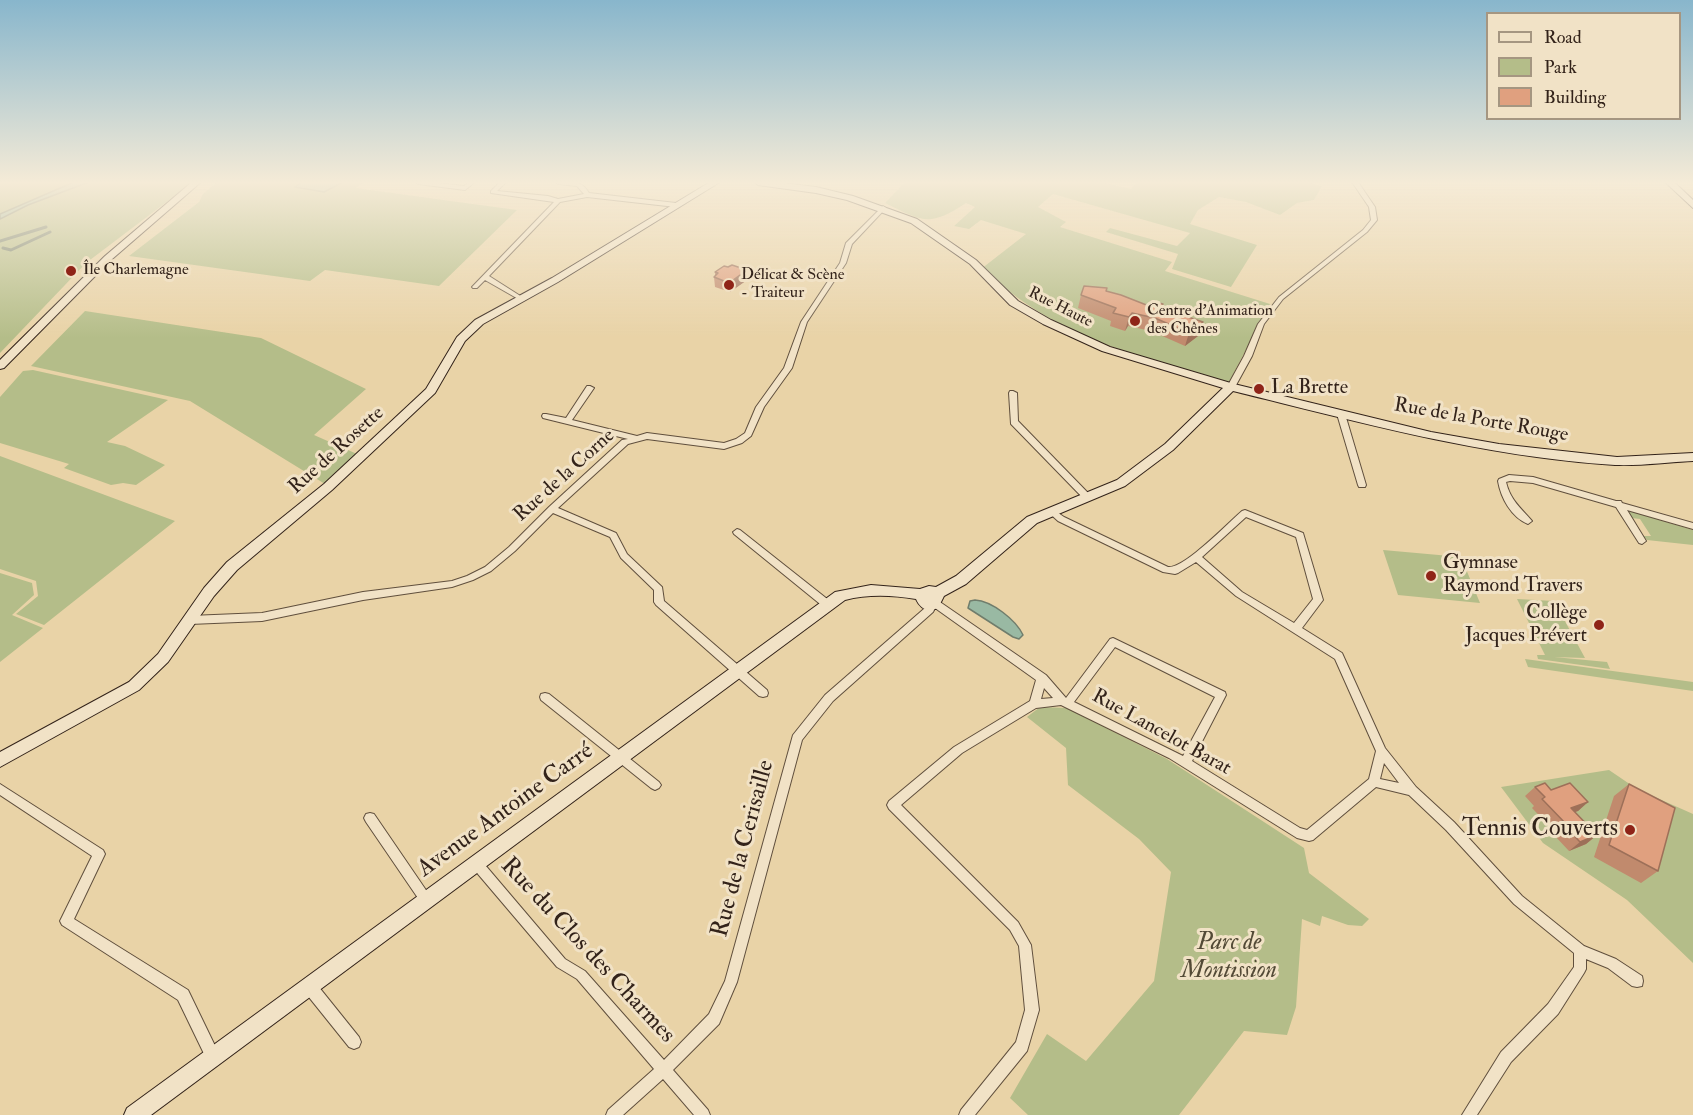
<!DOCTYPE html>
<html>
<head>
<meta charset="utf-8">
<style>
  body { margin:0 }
  #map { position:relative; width:1693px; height:1115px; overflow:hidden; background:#e9d3a7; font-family:"IM FELL Double Pica",serif }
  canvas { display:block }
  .legend { position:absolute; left:1486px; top:12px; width:195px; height:108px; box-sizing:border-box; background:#f1e2c6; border:2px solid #a59681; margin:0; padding:8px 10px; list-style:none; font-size:18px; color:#33231a }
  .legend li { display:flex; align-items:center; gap:12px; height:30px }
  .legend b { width:30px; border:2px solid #a59681 }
</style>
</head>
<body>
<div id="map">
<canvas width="1693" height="1115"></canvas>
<ul class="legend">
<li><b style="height:8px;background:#f1e2c6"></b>Road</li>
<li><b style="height:16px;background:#b4bd89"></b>Park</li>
<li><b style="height:16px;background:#e0a07f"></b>Building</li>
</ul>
</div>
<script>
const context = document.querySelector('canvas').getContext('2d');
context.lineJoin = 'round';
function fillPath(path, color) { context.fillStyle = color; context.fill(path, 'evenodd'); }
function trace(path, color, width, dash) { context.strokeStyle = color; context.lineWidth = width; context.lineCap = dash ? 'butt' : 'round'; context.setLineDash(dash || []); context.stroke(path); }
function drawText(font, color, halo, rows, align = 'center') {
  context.font = font + ' "IM FELL Double Pica",serif'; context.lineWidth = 6; context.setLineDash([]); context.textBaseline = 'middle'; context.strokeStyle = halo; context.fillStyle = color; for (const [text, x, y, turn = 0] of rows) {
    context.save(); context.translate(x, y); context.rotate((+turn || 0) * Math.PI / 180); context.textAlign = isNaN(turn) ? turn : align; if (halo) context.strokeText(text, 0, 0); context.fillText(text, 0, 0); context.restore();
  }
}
const green = new Path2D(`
  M0 182H193L86 263 0 353Z
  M217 182H364L356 188 517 210 439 286 325 270 310 281 129 256 199 202 203 194Z
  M905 182H1100L1131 189 1137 182H1307L1322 186 1314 200 1297 203 1280 215 1246 202 1219 197 1198 210 1190 224 1257 245 1231 287 1172 269 1178 254 1106 232 1110 228 1177 246 1190 233 1053 194 1038 207 1066 222 1060 227 1172 262 1165 271 1270 304 1229 382C1172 364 1109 351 1056 322 1029 307 1005 289 981 269L1026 234 981 220 969 229 954 226 975 207 966 203C928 228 923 221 885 203Z
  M85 311 261 338 366 389 314 435 357 454 325 484 190 401 31 366Z
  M33 370 168 400 107 442 125 446 165 465 136 485 123 483 111 485 64 468 69 464 0 443V397L23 371Z
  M0 456 175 521 44 625 16 614 38 596 36 581 0 569Z
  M1627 510 1693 530V545L1647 540 1643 536H1651L1640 519 1632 518Z
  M1383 550 1461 557 1480 603 1398 595Z
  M0 573 32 583 34 595 12 615 43 628 0 662Z
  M1517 599 1554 601 1585 658 1554 657 1607 662 1610 669 1538 659 1537 655H1545Z
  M1525 659 1693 682V691L1528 667Z
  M1040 707 1067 708 1167 759 1304 848 1309 873 1369 919 1362 926 1348 925 1322 916 1320 926 1302 919 1296 1007 1287 1035 1244 1031 1179 1115H1028L1010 1098 1047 1034 1086 1061 1154 981 1171 872 1139 839 1068 785 1066 748 1027 717Z
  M1609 770 1637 789 1693 814V963L1627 900 1543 843 1501 787Z`);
const water = new Path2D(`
  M74 182H89L28 205 0 219V214Z
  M302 182H343L324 192 295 187Z
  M975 600C992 601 1016 620 1023 635L1019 639 1013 637 968 608 970 601Z`);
const stream = new Path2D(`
  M0 241 46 227
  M3 248 11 250 50 232`);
const street = new Path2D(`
  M415 182H429L464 186 469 182H475L465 190 418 184Z
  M500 182H506L497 191 548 196 558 199 584 194 577 186 558 184 555 182C570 181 581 179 589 193L676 203 679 205 676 207 587 197 560 202 489 276 522 297 523 298 520 300 485 280 477 288H473L472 287 554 202 491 193V191Z
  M1352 182H1358L1375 207 1377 220 1367 232 1283 299 1264 324 1252 356 1235 387 1234 389H1228L1227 387 1244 356 1258 324 1279 297 1363 230 1371 220 1369 207Z
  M883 206 886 208 885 209 852 244 846 263 807 322 792 368 764 407 751 436 742 443 724 449 647 439 628 444 558 508 616 533 627 554 662 587 664 601 767 690 768 693 767 696 763 697 759 696 656 605 654 602V590L621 558 610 537 553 513 515 551 491 571 473 580 452 587 363 600 262 621 190 624 187 623 185 620 187 617 190 616 262 613 363 592 452 581 467 576 485 567 509 547 549 507 622 440 628 439 543 418 542 416 543 414H546L566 418 587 386H590L594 388 572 420 637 436 647 433 724 443 736 439 745 433 756 407 784 368 801 322 840 263 846 243Z
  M1010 391H1013L1017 393 1018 421 1091 496 1092 498 1091 500H1085L1011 424 1009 393Z
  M1338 412H1344L1345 414 1366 485 1365 487H1359L1358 485 1337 414Z
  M1509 475 1533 477 1616 501H1621L1622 503 1693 523V529L1627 510 1646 541 1642 544 1639 543 1616 507 1533 483 1510 481 1506 482C1510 500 1521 508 1532 521L1528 524C1511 517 1501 498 1498 481L1499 479Z
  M1051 508 1064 517 1168 567C1184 569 1228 523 1242 511L1245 510 1303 533 1323 600 1302 628 1342 653 1385 748 1416 787 1454 822 1522 896 1584 946 1616 959 1642 976 1643 981 1642 986 1637 987 1632 986 1608 968 1586 959V969L1584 973 1558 1014 1511 1062 1477 1115H1462L1501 1052 1548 1004 1574 967V953L1514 904 1446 830 1409 795 1376 787 1313 840 1309 841 1297 838 1169 758 1061 705 1036 708 962 753 901 805 1018 922 1031 945 1039 1010 1027 1051 975 1115H959L961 1110 1016 1042 1025 1010 1019 946 1010 930 889 809 887 805 889 801 954 747 1030 701 1036 680 935 608 933 612 833 701 802 740 737 982 719 1024 673 1070 708 1110 710 1115H694L663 1079 623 1115H606L608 1110 654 1069 577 979 557 967 472 867 470 863 472 859 476 857 480 859 565 959 585 971 664 1060 709 1014 725 981 793 735 825 695 925 608 927 601 934 599 937 600 1046 675 1066 698 1110 639 1113 638 1225 692 1226 695 1192 761 1300 828 1307 830 1369 779 1376 751 1335 659 1236 596 1196 562 1178 573 1175 574 1163 572 1058 521 1047 511ZM1246 517 1296 537 1313 599 1294 623 1242 592 1202 557ZM1115 647 1215 697 1183 756 1074 702ZM1044 688 1053 698 1041 699ZM1384 763 1399 783 1380 779Z
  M737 529 740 530 831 602 833 605 831 608H825L734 534 733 532Z
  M545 693 549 694 659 782 661 785 659 788 655 790 651 788 541 700 540 697 541 694Z
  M0 784 103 850 105 854 74 919 188 990 218 1052 220 1057 218 1062 213 1064 208 1062 178 1000 62 925 60 921 62 917 92 856 0 795Z
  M370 813 374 814 430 896 432 900 430 904 426 906 422 904 366 822 364 818 366 814Z
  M309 980 314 981 359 1037 361 1042 359 1047 354 1049 349 1047 304 991 303 986 304 981Z`);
const secondary = new Path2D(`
  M192 182H201L111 260 4 368 0 369V360L105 256Z
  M710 182H720L558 282 483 324 465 341 435 393 332 490 237 570 214 596 168 662 139 690 0 767V752L129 682 158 654 204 588 227 562 324 484 426 389 457 337 475 320 552 278Z
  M754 182H775L816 187 853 196 917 219 976 260 1018 301 1051 320 1110 347 1234 384 1431 432 1499 444 1617 457 1693 453V461C1668 462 1641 466 1615 465 1485 457 1359 422 1233 391L1173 450 1125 486 1037 523 966 584 944 596 938 608C928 612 921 610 916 599 892 595 868 594 845 600L151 1115H124L127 1108 835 592 871 585 920 589 929 586 936 587 956 576 1027 517 1117 480 1165 444 1223 388 1102 351 1043 324 1010 305 970 264 911 223 847 200 816 193 758 185Z
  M1665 182H1674L1693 200V208Z`);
const wall = new Path2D(`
  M728 267 747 270V280L730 292 715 287 714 277 715 276V272Z
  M1107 291 1149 306 1163 304 1162 309 1203 322 1198 336 1185 346 1151 331 1128 326 1125 331 1110 326 1111 321 1078 308 1081 295Z
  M1629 784 1658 871 1641 883 1594 857 1614 796Z
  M1535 787 1551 790 1588 802 1578 811 1575 812 1597 835 1586 844 1569 851 1555 836 1557 834 1532 808 1534 806 1525 796Z`);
const shadedWall = new Path2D(`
  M747 270V280L730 292 729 283Z
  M1132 313 1128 326 1125 331 1129 317Z
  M1203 322 1198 336 1185 346 1189 333Z
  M1588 802 1578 811 1561 817 1571 808Z
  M1597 835 1586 844 1569 851 1580 842Z`);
const building = new Path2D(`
  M732 265 747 270 729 283 714 277 718 273 715 272 724 266 728 267Z
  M1084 286 1107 288 1106 291 1121 295 1149 306 1152 301 1163 304 1161 308 1203 322 1189 333 1155 318 1132 313 1129 317 1113 313 1116 308 1081 295Z
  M1545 783 1551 790 1570 783 1588 802 1571 808 1597 835 1580 842 1566 827 1568 826 1542 799 1545 797 1535 787Z
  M1629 784 1675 808 1658 871 1609 845Z`);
const markers = [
  [71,271,6,"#8f2418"],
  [729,285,6,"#8f2418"],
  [1135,321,6,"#8f2418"],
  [1259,389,6,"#8f2418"],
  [1431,576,6,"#8f2418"],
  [1599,625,6,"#8f2418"],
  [1630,830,6,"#8f2418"]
];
const farPoinames = [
  ["Île Charlemagne",83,271],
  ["Délicat & Scène",741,276],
  ["- Traiteur",741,294],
  ["Centre d’Animation",1147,312],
  ["des Chênes",1147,330]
];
const farStreetnames = [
  ["Rue Haute",1060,308,27]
];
const poiNames = [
  ["La Brette",1271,389],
  ["Gymnase",1443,564],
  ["Raymond Travers",1443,587],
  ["Collège",1587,614,"right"],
  ["Jacques Prévert",1587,637,"right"]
];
const streetNames = [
  ["Rue de la Porte Rouge",1481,421,10],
  ["Rue de Rosette",337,451,-42],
  ["Rue de la Corne",565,476,-42],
  ["Rue Lancelot Barat",1161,733,29]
];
const nearStreetnames = [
  ["Avenue Antoine Carré",506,811,-36],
  ["Rue de la Cerisaille",744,849,-75],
  ["Rue du Clos des Charmes",587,951,47]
];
const nearPoinames = [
  ["Tennis Couverts",1618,830]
];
const nearParknames = [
  ["Parc de",1229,944],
  ["Montission",1229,972]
];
fillPath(green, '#b4bd89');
fillPath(water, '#99b9a3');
trace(water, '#707d6c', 1.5);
trace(stream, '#707d6c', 3);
trace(street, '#604f3d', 2);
trace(secondary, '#33231a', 2);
fillPath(street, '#f1e2c6');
fillPath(secondary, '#f1e2c6');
fillPath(wall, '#c18a6d');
fillPath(shadedWall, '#9d7059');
fillPath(building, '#e0a07f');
trace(building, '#9d7059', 1.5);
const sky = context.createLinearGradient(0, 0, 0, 338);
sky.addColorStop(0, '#88b6cc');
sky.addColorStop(0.54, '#f5ebd7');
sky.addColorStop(1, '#f5ebd700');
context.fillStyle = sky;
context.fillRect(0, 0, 1693, 338);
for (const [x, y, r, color] of markers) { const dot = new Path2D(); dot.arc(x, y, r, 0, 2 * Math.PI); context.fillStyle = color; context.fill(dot); trace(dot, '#f1e2c6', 2); }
drawText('16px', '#33231a', '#f1e2c6', farPoinames, 'left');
drawText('16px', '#33231a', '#f1e2c6', farStreetnames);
drawText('20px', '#33231a', '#f1e2c6', poiNames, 'left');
drawText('20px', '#33231a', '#f1e2c6', streetNames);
drawText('24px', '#33231a', '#f1e2c6', nearStreetnames);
drawText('24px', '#33231a', '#f1e2c6', nearPoinames, 'right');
drawText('italic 24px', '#534a36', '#f1e2c6', nearParknames);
</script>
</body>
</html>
